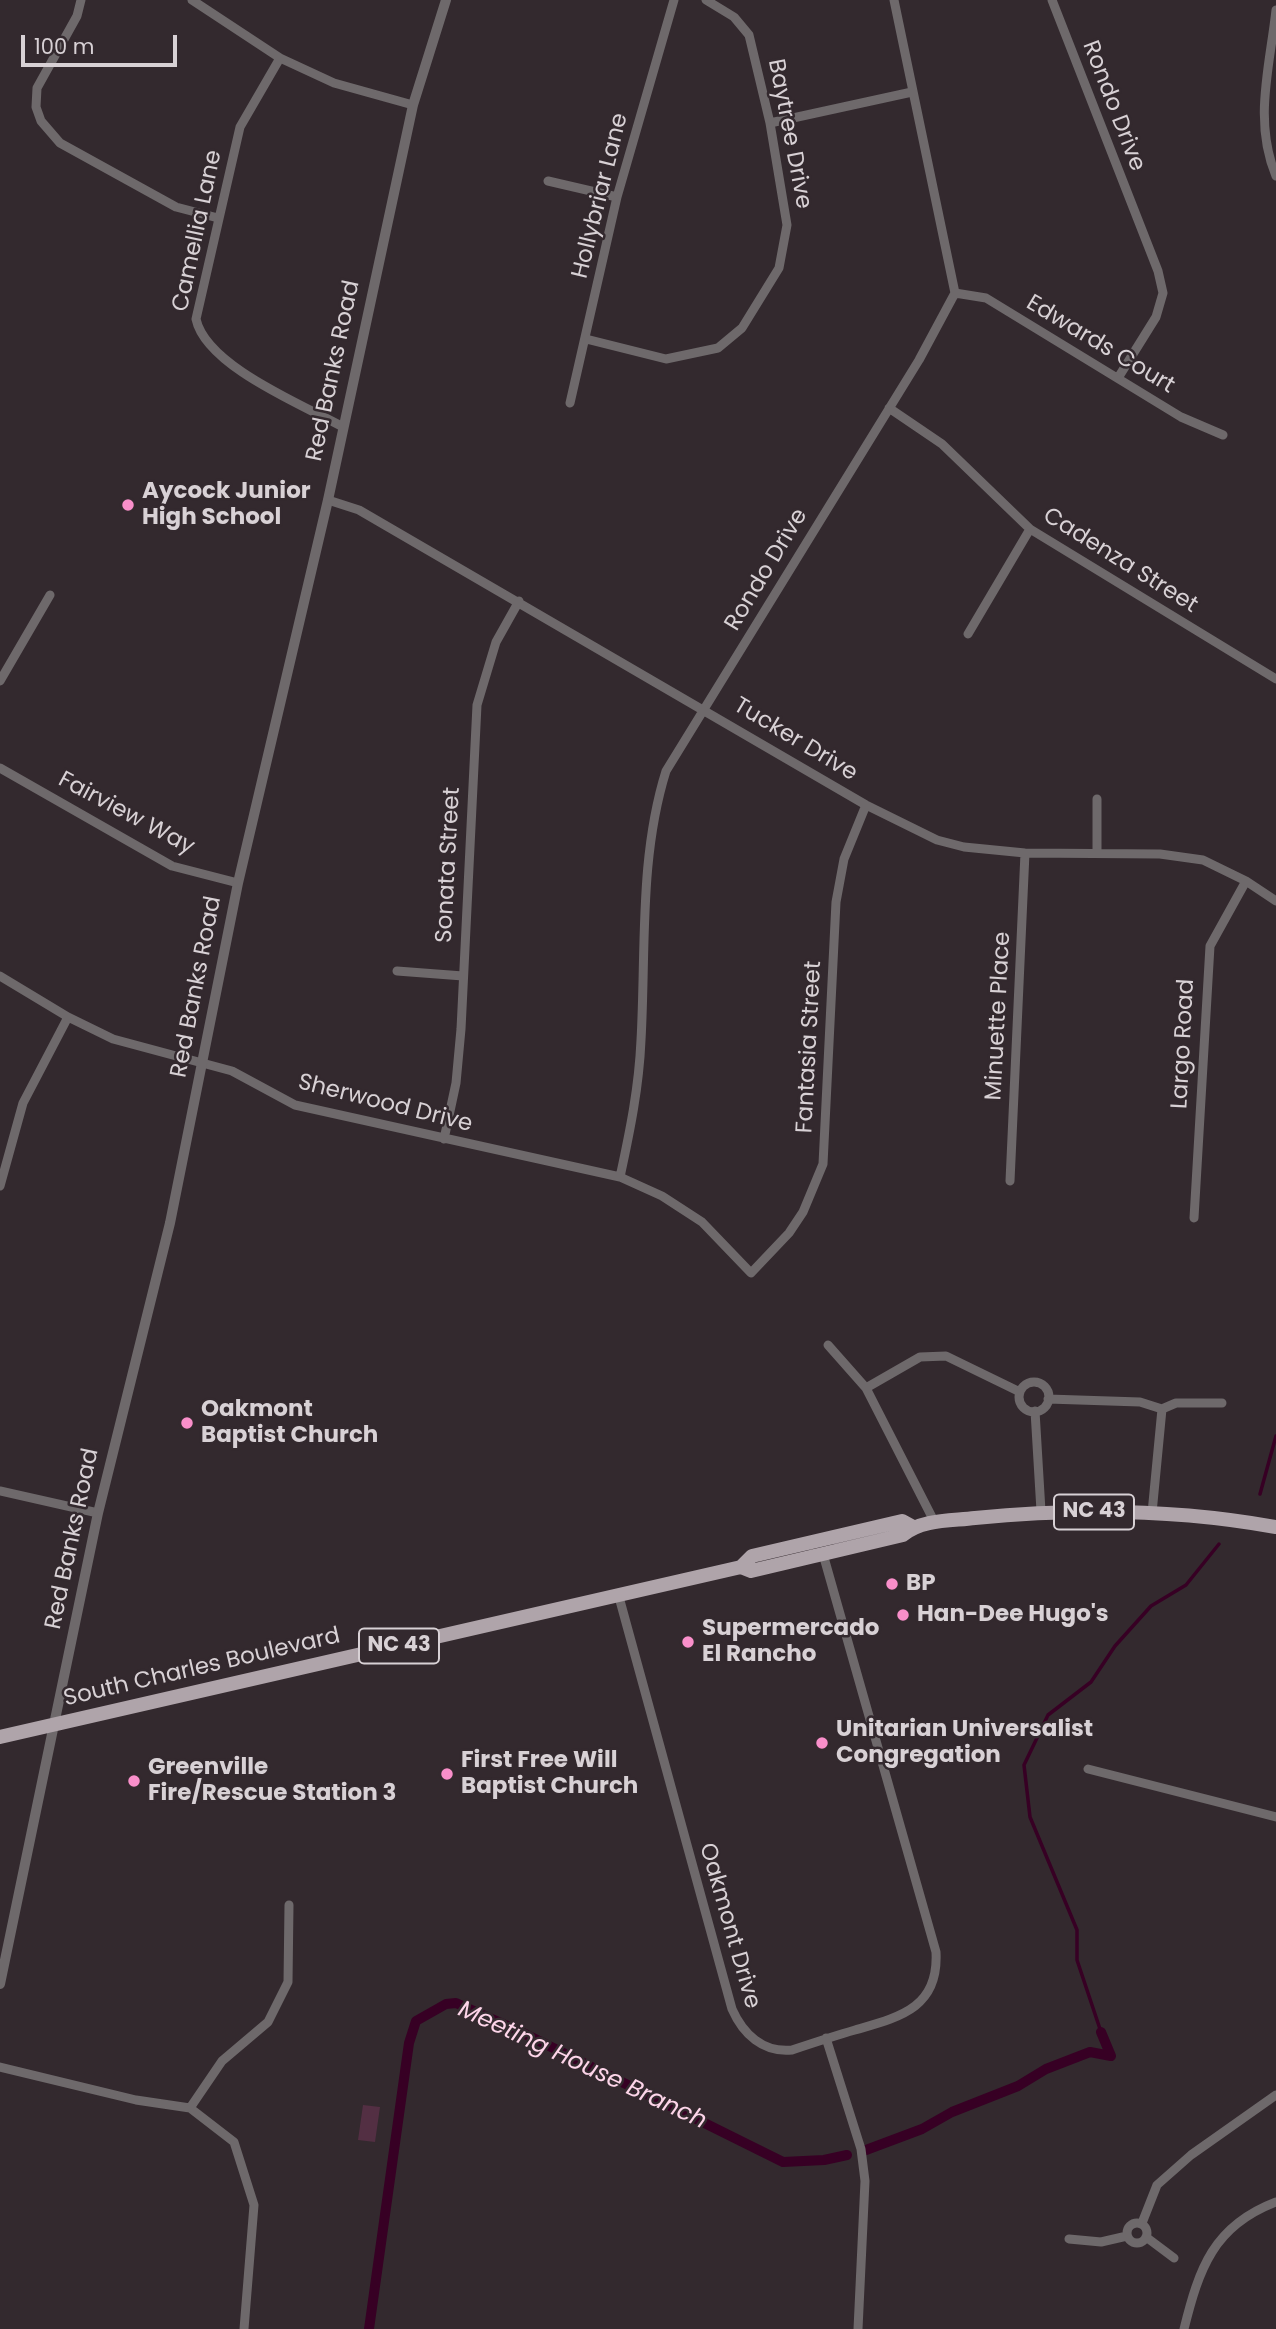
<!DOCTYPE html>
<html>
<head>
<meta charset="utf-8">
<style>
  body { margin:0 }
  #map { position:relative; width:1276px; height:2329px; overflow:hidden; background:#33292e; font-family:Poppins,sans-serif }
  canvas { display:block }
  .scale { position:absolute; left:21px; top:35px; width:156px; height:32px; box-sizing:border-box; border:4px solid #d8d1d5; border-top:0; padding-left:9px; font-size:21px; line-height:24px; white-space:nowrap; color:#d8d1d5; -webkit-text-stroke:5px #33292e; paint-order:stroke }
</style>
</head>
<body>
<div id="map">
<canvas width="1276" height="2329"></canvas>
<div class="scale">100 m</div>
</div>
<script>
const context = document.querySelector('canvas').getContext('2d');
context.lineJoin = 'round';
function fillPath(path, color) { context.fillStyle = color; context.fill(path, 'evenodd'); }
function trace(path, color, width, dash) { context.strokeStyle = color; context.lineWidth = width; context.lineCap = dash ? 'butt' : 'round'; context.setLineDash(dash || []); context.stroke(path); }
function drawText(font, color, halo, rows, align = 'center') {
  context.font = font + ' Poppins,sans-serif'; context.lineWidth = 5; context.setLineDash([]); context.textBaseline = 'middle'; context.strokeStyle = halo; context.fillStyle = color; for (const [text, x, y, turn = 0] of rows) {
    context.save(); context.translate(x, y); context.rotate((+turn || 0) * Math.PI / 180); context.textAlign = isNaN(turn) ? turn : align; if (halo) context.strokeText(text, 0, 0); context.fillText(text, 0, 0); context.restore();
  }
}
const green = new Path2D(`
  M363 2105 380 2107 375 2142 358 2140Z`);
const stream = new Path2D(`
  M1260 1494 1276 1436
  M1101 2032 1077 1960V1930L1030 1817 1024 1765 1048 1715 1091 1682 1115 1646 1151 1606 1186 1585 1219 1544`);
const canal = new Path2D(`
  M866 2150 922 2129 952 2112 1018 2086 1046 2069 1090 2052 1111 2056 1101 2032
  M369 2329 409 2043 416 2021 446 2004 456 2003 519 2031 783 2162 824 2160 847 2155`);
const minor = new Path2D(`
  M81 0 77 16 37 88 36 107 41 121 60 143 176 207 218 218
  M192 0 280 58 334 83 413 105
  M1052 0 1158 271 1163 293 1156 317 1118 378
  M1276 10C1270 66 1253 121 1276 176
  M280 58 240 127 196 319C206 366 303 405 343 427
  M770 123 912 92
  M548 181 617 197
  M955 293 986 298 1181 417 1223 435
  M586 339 666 359 718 348 742 328 779 268 787 225 770 123 749 35 734 17 706 0
  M570 403 617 197 674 0
  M889 408 942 444 1030 529 1276 679
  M328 500 359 510 866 805 937 840 964 847 1025 853 1160 854 1203 860 1246 881 1276 901
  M968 634 1030 529
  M0 681 50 595
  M0 768 172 866 238 883
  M1097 799V852
  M397 971 463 976
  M0 976 68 1017 113 1039 232 1071 295 1105 620 1177 662 1196 702 1222 751 1273 789 1233 803 1212 823 1164 836 902 844 859 866 805
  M444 1139 456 1083 461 1029 477 705 496 642 519 601
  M620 1177C630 1131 639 1087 641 1040 646 950 639 857 666 771L919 360 955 293 894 0
  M1010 1181 1025 853
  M0 1186 23 1103 68 1017
  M1194 1218 1210 946 1246 881
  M828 1345 866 1388 935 1523
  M1019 1397a15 15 0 1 1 30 0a15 15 0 1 1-30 0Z
  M866 1388 920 1357 946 1356 1020 1392
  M1048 1399 1140 1402 1162 1409
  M1162 1409 1176 1403H1222
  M1035 1411 1041 1511
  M0 1491 98 1513
  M1152 1513 1162 1409
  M619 1597 732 2009C743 2034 763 2053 792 2050 813 2043 834 2036 855 2030 900 2017 939 2008 936 1952L823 1554
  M1088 1769 1276 1817
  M826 2038 861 2149 865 2181 858 2329
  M0 2067 136 2100 190 2108 234 2142 254 2205 244 2329
  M190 2108 222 2061 268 2022 288 1982 289 1905
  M1142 2223 1157 2185 1191 2155 1276 2095
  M1127 2233a10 10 0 1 1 20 0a10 10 0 1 1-20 0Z
  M1146 2237 1174 2258
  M1069 2239 1101 2242 1127 2236
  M1184 2329C1199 2269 1213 2226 1276 2202`);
const tertiary = new Path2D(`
  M0 1984 98 1513 170 1223 238 883 328 500 413 105 446 0`);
const primary = new Path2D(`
  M741 1567 751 1571 903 1535C922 1519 952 1521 975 1518 1075 1508 1177 1509 1276 1527
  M0 1737 741 1567 752 1556 902 1521 913 1527`);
const markers = [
  [128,505,7,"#f98fca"],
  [187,1423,7,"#f98fca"],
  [892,1584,7,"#f98fca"],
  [903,1615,7,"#f98fca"],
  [688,1642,7,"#f98fca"],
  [822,1743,7,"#f98fca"],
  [447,1774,7,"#f98fca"],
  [134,1781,7,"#f98fca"]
];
const shields = [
  [1094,1512,80],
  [399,1646,80]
];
const shieldNames = [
  ["NC 43",1094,1512],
  ["NC 43",399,1646]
];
const streetNames = [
  ["Rondo Drive",1113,106,69],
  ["Baytree Drive",789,134,79],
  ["Hollybriar Lane",601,196,-76],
  ["Camellia Lane",198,231,-78],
  ["Edwards Court",1100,345,31],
  ["Red Banks Road",334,371,-78],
  ["Cadenza Street",1120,561,32],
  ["Rondo Drive",767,570,-59],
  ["Tucker Drive",795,740,31],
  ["Fairview Way",126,814,28],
  ["Sonata Street",449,865,-87],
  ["Red Banks Road",197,987,-79],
  ["Minuette Place",999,1016,-87],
  ["Largo Road",1184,1044,-87],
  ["Fantasia Street",810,1047,-87],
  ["Sherwood Drive",385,1104,14],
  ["Red Banks Road",73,1539,-78],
  ["South Charles Boulevard",202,1668,-13],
  ["Oakmont Drive",729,1926,74]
];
const poiNames = [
  ["Aycock Junior",142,492],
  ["High School",142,518],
  ["Oakmont",201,1410],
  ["Baptist Church",201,1436],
  ["BP",906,1584],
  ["Han-Dee Hugo's",917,1615],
  ["Supermercado",702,1629],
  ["El Rancho",702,1655],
  ["Unitarian Universalist",836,1730],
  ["Congregation",836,1756],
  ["First Free Will",461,1761],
  ["Baptist Church",461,1787],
  ["Greenville",148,1768],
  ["Fire/Rescue Station 3",148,1794]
];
const waterNames = [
  ["Meeting House Branch",582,2066,25]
];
fillPath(green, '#532f43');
trace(stream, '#370024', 3.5);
trace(canal, '#370024', 10);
trace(minor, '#6e696b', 9);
trace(tertiary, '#6e696b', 10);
trace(primary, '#afa4aa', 14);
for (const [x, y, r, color] of markers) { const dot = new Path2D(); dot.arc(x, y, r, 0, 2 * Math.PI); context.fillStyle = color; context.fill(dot); trace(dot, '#33292e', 2.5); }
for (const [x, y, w] of shields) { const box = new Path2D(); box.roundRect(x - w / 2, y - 17.5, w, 35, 5); context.fillStyle = '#33292e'; context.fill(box); trace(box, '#d8d1d5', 2); }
drawText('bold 21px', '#d8d1d5', null, shieldNames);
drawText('23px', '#d8d1d5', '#33292e', streetNames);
drawText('bold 23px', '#d8d1d5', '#33292e', poiNames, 'left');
drawText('italic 24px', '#fdd5e9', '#33292e', waterNames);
</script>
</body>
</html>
